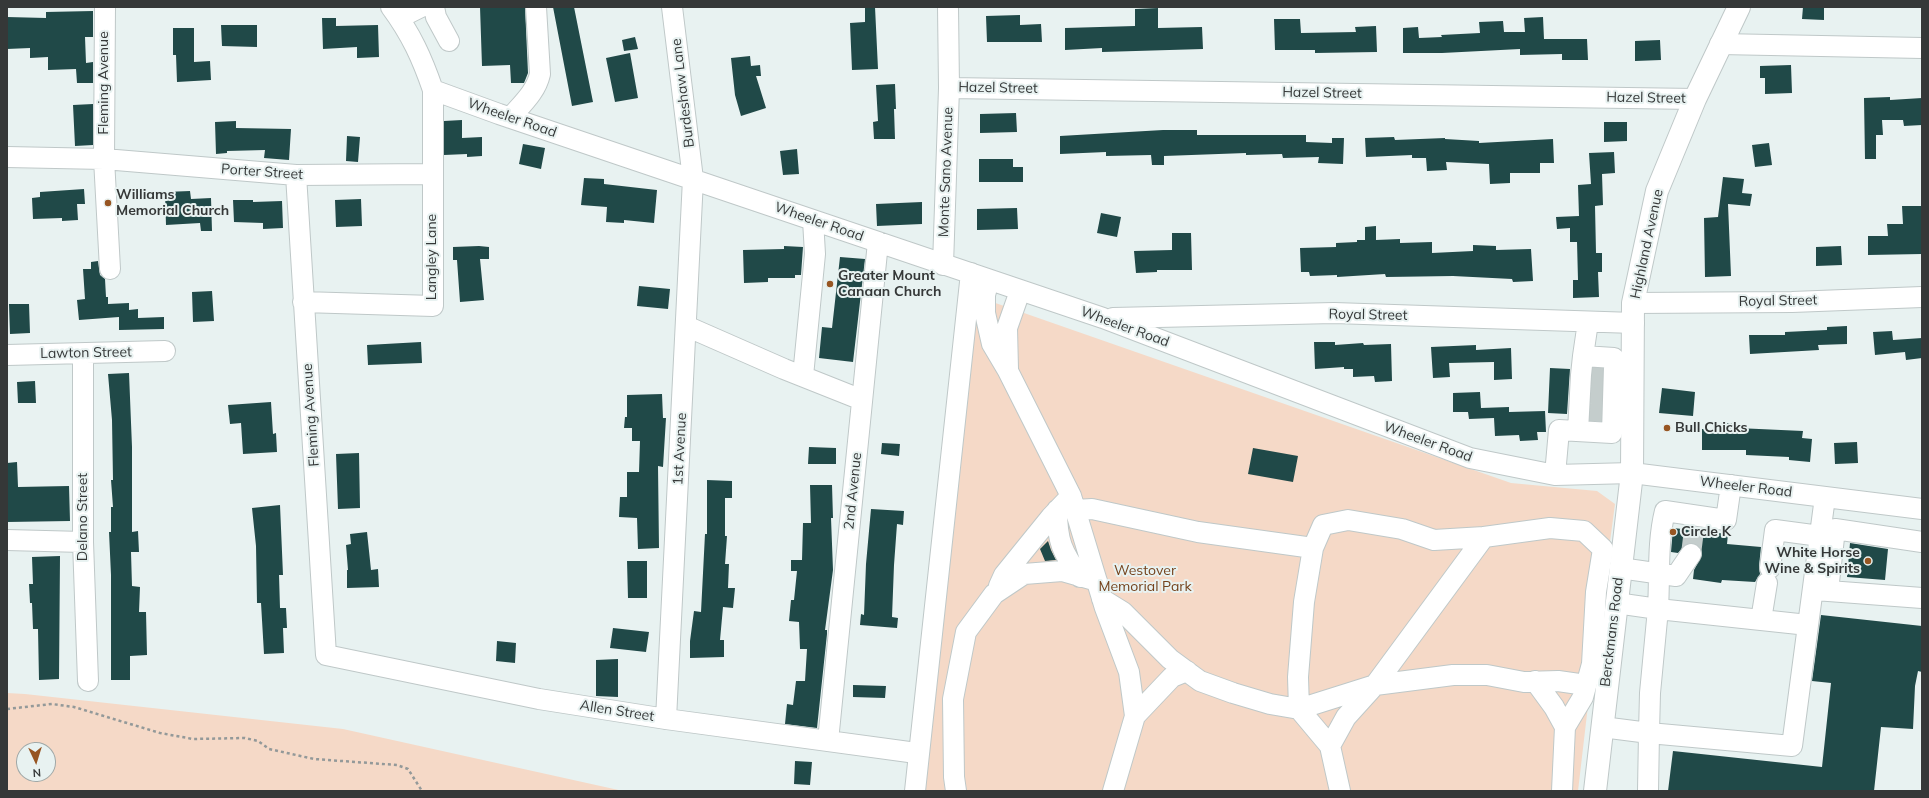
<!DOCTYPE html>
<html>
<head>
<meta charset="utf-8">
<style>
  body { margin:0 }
  #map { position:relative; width:1929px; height:798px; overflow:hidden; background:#e8f2f1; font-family:Mulish,sans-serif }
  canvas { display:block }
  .frame { position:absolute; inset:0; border:8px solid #353838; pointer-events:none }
  .north { position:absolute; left:16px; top:742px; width:40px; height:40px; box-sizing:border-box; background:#e8f2f1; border:1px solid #a0a8a7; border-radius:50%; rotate:176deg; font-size:11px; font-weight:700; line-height:16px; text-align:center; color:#353838 }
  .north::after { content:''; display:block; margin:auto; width:14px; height:18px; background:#975522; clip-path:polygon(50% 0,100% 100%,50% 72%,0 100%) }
</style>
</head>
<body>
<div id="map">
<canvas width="1929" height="798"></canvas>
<div class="frame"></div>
<div class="north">N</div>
</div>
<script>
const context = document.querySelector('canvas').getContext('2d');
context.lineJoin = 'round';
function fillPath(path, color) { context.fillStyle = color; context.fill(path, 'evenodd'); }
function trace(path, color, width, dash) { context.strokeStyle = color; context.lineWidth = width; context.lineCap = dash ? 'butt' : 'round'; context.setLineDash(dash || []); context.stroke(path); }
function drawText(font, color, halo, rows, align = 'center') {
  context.font = font + ' Mulish,sans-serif'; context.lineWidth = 4; context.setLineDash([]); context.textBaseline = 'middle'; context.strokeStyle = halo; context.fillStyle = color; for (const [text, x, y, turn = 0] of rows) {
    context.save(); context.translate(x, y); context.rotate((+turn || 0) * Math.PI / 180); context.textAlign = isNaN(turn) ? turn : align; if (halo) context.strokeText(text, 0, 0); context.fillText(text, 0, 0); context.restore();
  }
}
const green = new Path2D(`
  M961 291 1511 483 1597 491 1615 504 1587 714 1578 791H907Z
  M7 693 25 694 343 729 623 791H7ZM24 750H48V774H24Z`);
const building = new Path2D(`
  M480 7H525L528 73 524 83H511L510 65 482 66Z
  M553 7H574L593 102 572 106Z
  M865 7H875L878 69 852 70 850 23 865 22Z
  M1803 7H1824V20L1802 19Z
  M1158 8V28L1202 27 1203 49 1102 52V48L1065 50V28L1135 26V9Z
  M93 11V37H85L86 63 93 62V83H77L76 69 48 70V57L30 58V48L7 49V17L46 18V12Z
  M1020 15V25L1041 24 1042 42H987L986 16Z
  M1543 17 1544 39H1587L1588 60H1562V54L1520 55V49L1442 53H1403V28L1418 27 1419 38 1442 37 1441 35 1480 33 1479 22 1503 21 1504 32H1525L1524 18Z
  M322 18H336V26L378 25 379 57 357 58V47L323 49Z
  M1274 19H1300L1301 33 1356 32 1355 27 1376 26 1377 52 1315 53V50H1275Z
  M221 25H257V47L222 46Z
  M173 28H194V62L210 61 211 80 177 82 176 55H173Z
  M635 37 638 49 624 51 622 40Z
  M1660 40 1661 60 1635 61V41Z
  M630 53 638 98 615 102 606 58Z
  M750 56 751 66 760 65 761 76H756L766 108 741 116 735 95 731 58Z
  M1791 65 1792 93 1765 94V78H1760V66Z
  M895 84 896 109H894L895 139H874L873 122 878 121 876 85Z
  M1890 97V100L1922 98V125L1904 126 1903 120H1882L1883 135H1876V159H1865L1864 98Z
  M93 104V145L75 146 73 105Z
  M1016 113 1017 132 980 133V114Z
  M462 120V138L482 137V156L467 157V154L444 155V121Z
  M236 121V128L291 129 289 160 264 158 265 150 227 151V153L216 154 215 122Z
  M1604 122H1627V141L1604 142Z
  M1163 130H1197V135H1306V142L1332 143V138H1344L1343 164 1318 163 1319 157 1283 158 1282 154 1246 155V153L1164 156V165H1152L1151 155 1106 156V152L1060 154V136Z
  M347 136 360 137 358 162 346 161Z
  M1394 137 1395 140 1445 138V139L1479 141V143L1553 139 1554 163H1540V173H1510V183L1490 184 1489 164 1446 162 1447 170 1427 171 1426 158H1412V155L1366 157 1365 138Z
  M1769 143 1772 165 1755 167 1752 145Z
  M523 144 545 148 541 169 519 164Z
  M797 149 799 174 783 175 780 151Z
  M1614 152 1615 173 1602 174 1603 205 1595 206 1596 253H1602V272H1598L1599 297 1573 298V280H1578L1577 242H1570V228L1557 229 1556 217 1579 216 1578 185 1591 184 1589 153Z
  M979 159H1013V167H1023V182H979Z
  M1723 177 1744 179 1742 193 1752 194 1750 206 1728 204 1731 276 1705 277 1704 218 1718 217Z
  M584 178 604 179V184L657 190 654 223 624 220V223L606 222 607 207 581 205Z
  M84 189 85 204H77L78 220 62 221V218L33 219 32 198 40 197V192Z
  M190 191 191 199 211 198 212 231H201L200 223 166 225 165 192Z
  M361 199 362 226 336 227 335 200Z
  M233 200H253V202L282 201 283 228 263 229V223L234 222Z
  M922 202V224L877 226 876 204Z
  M1902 206H1922V254L1868 255V236H1888L1887 224H1903Z
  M1017 208 1018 229 977 230V209Z
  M1101 213 1121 217 1117 237 1097 233Z
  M1376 226V240L1400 239V243L1432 242V253L1473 251V245L1496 246V250L1531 249 1533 281 1513 282 1512 279 1453 276 1386 277 1385 274 1337 277V275L1310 276 1309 272H1301L1300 248 1336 247V243L1357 242V240H1365V227Z
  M1172 233H1191L1192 270H1157V272L1136 273 1134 251 1172 250Z
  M479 246 489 247V259H480L484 300 460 302 457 260H453V247Z
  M784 246 803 247 801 275H795V278H768V282L744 283 743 250 784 249Z
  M1841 246 1842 265 1816 266V247Z
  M840 257 865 259 853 362 819 358 822 327 832 328Z
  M98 261 100 275 105 279 106 297H108V304L129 303V310L138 309V318L164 317V329L119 330V317L79 320 77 300 85 299 83 269H91V262Z
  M639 286 670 289 668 309 637 306Z
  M212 291 214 321 193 322 192 292Z
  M9 304H29L30 333 10 334Z
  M1847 326V344L1818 345 1819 350 1750 354 1749 335H1785V332L1827 330V327Z
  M1892 331 1893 340 1922 338V358L1906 360 1905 352 1875 355 1873 332Z
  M421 342 422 363 368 365 367 345Z
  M1314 342H1335V345L1363 343 1364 345 1391 344 1392 381 1375 382 1374 376 1353 377V369H1344V367L1315 369Z
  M1476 345V350L1511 348 1512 379 1494 380V362L1449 363 1450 377 1433 378 1431 347Z
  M1550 368 1570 369 1567 414 1548 413Z
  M129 373 132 447V532L138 531 139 552H131L132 586 140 587 139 612H146L147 655 130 656V680H111V575L109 532H111V507H113L111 480H113L112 420 108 374Z
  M35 381 36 403H18L17 382Z
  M1662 388 1695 392 1693 416 1659 413Z
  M1480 392 1481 408 1509 407V412L1545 411 1546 432H1537L1538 440 1520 441 1519 435 1495 436 1494 418 1469 419 1468 412H1453V393Z
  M662 394 663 418H666L663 467 658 466 659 548 638 549 637 518 619 517 620 497H627V472H639L640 441H632V428H624L625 417H627V395Z
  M271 402 273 434 276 433 277 452 243 454 241 423 230 424 228 405Z
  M1721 423H1737V428L1803 431 1802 438 1812 439 1810 462 1789 460V457L1746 455V450H1702V429H1721Z
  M1857 442 1858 463 1835 464 1834 443Z
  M882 443 900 444 899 456 881 454Z
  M809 447 836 448V464H808Z
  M1253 448 1298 456 1293 482 1248 474Z
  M359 453 360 508 338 509 336 454Z
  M17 462 18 487 69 486 70 521 7 522V463Z
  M707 480 732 481V498H725V536H727L725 564H729L728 588H735L733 608 723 607 720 640H724V657L690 658V641L694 611 701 612 705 534H707Z
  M810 485H832L833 518H831L833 570 825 630H827V634L817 728 785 724 787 704 793 705 796 681H805L807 649H800L799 622 789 621 791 600H794L797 571H791V560H802L803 523H811Z
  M280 505 283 575H279L280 608H286L287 628H283L284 653 264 654 261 603H257L256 546 252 508Z
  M871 509 904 511 903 525 897 524 894 565 892 617 898 618 897 628 860 625 861 614 864 615 866 564Z
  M1673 528 1728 534 1727 544 1761 547 1759 566 1760 574 1755 582 1722 580 1721 583 1693 579 1694 570 1702 555 1701 549 1697 544 1691 543 1686 544 1678 553 1671 552Z
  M367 532 371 570 378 569 379 587 347 588V570H348L346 545 351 544 350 534Z
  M1048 541 1051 550 1056 560 1045 561 1040 549Z
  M1850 543 1888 549 1885 580 1847 577Z
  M60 556 59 679 39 680 38 629H33L32 603H30L29 584H33L32 557Z
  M627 561H647V598H628Z
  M1821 615 1922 626V672L1918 671 1915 686 1913 729 1881 727 1874 791H1668L1673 751 1822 767 1831 683 1812 681Z
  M613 628 649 632 646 652 610 648Z
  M497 641 516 643 515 663 496 661Z
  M618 659V697L596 696V660Z
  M853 685 886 686 885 698 853 697Z
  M795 761 812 762 810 785 794 784Z`);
const minorTunnel = new Path2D(`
  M1589 376 1606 377
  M1589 393 1605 394
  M1588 411 1604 412
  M1691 554 1694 530`);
const path = new Path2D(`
  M7 709 52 704 74 707 160 733 193 739 245 738 258 741 269 749 314 759 397 765 408 769 422 791`);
const minor = new Path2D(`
  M105 7 104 159 110 269
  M434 7 436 17 449 41
  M399 18 421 7
  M1720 44 1922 48
  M949 88 1695 99
  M433 90 499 114 1103 318 1470 458 1555 475 1632 473 1922 509
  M510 118C522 104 536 92 540 74L536 7
  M7 157 104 159 296 175 432 174
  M296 175 326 655 539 699 666 719 909 752
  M943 265 949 88 948 7
  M989 280 985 295V313L992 344 1008 371 1071 496 1105 608 1129 672 1135 716 1113 791
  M303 302 433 306V90C422 58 411 34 391 7
  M1633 303 1792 302 1922 297
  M1113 318 1334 313 1634 323
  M686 326 784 369 862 400
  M83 354V542L88 681
  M7 355 165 351
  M1583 356 1588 322
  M1008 369 1007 328 1020 291
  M803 376 815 254 813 220
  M1578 431 1581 375 1583 356 1614 358V367
  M1555 475 1559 430 1612 433 1614 367H1633
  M1057 510C1057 541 1062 552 1080 577
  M1075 510 1092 509 1198 532 1313 548
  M7 540 83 542
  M1620 568 1676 576
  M1770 568 1775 530 1820 536
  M1676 576 1691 554
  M999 586 1004 575 1051 517 1071 496
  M1815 590 1922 598
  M1828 591 1835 529 1922 542
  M1102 599 1123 612 1170 659 1200 681 1233 693 1270 704 1299 709 1375 685 1453 675H1487L1524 682 1558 681 1586 685
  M1616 603 1658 609C1660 576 1657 543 1665 511L1726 520 1731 485
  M1761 620 1767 583
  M1535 681 1554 707 1565 727
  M1135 716 1172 677 1187 671
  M666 719 693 179 672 7
  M1602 727 1649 733 1650 693 1658 609 1808 625
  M828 741 878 242
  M1330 746 1346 717 1375 685 1484 537
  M915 791 971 273
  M956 791 954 777 953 699 966 632 994 594 1024 574 1062 571 1097 581
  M1340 791 1330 746 1299 709 1298 677 1304 602 1313 548 1323 525 1348 520 1402 529 1434 540 1484 537 1550 528 1584 531 1603 549 1596 592 1592 664 1583 697 1565 727 1562 791
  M1648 791 1649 733 1792 746 1825 497`);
const major = new Path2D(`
  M1595 791 1632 473 1633 303 1657 191 1695 99 1739 7`);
const markers = [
  [108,203,4,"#975522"],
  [830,284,4,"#975522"],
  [1667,428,4,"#975522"],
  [1673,532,4,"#975522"],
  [1868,561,4,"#975522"]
];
const streetNames = [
  ["Fleming Avenue",104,83,-90],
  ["Hazel Street",998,88,1],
  ["Burdeshaw Lane",683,93,-97],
  ["Hazel Street",1322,93,1],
  ["Hazel Street",1646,98,1],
  ["Wheeler Road",512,118,19],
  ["Porter Street",262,172,4],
  ["Monte Sano Avenue",946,172,-88],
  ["Wheeler Road",819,222,19],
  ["Highland Avenue",1647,244,-78],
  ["Langley Lane",432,257,-90],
  ["Royal Street",1778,301,-1],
  ["Royal Street",1368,315,1],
  ["Wheeler Road",1125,327,20],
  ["Lawton Street",86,353,-1],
  ["Fleming Avenue",311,415,-94],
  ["Wheeler Road",1428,442,20],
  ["1st Avenue",680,449,-87],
  ["Wheeler Road",1746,487,7],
  ["2nd Avenue",853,491,-84],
  ["Delano Street",83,517,-90],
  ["Berckmans Road",1612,632,-83],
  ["Allen Street",617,711,9]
];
const poiNames = [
  ["Williams",116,195],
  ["Memorial Church",116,211],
  ["Greater Mount",838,276],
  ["Canaan Church",838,292],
  ["Bull Chicks",1675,428],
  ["Circle K",1681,532],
  ["White Horse",1860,553,"right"],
  ["Wine & Spirits",1860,569,"right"]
];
const parkNames = [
  ["Westover",1145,571],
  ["Memorial Park",1145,587]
];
fillPath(green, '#f5d9c7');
fillPath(building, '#204948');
trace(minorTunnel, '#c4cdcc', 20, [20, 10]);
trace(minor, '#bfc8c8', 22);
trace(major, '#bfc8c8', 24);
trace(path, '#939999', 2.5, [3, 3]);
trace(minor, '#fff', 20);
trace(major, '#fff', 22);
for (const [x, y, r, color] of markers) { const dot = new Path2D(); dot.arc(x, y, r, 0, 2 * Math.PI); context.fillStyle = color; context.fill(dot); trace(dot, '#e8f2f1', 1.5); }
drawText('14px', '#353838', '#e8f2f1', streetNames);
drawText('bold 14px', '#353838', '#e8f2f1', poiNames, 'left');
drawText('14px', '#74421c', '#e8f2f1', parkNames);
</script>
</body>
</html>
